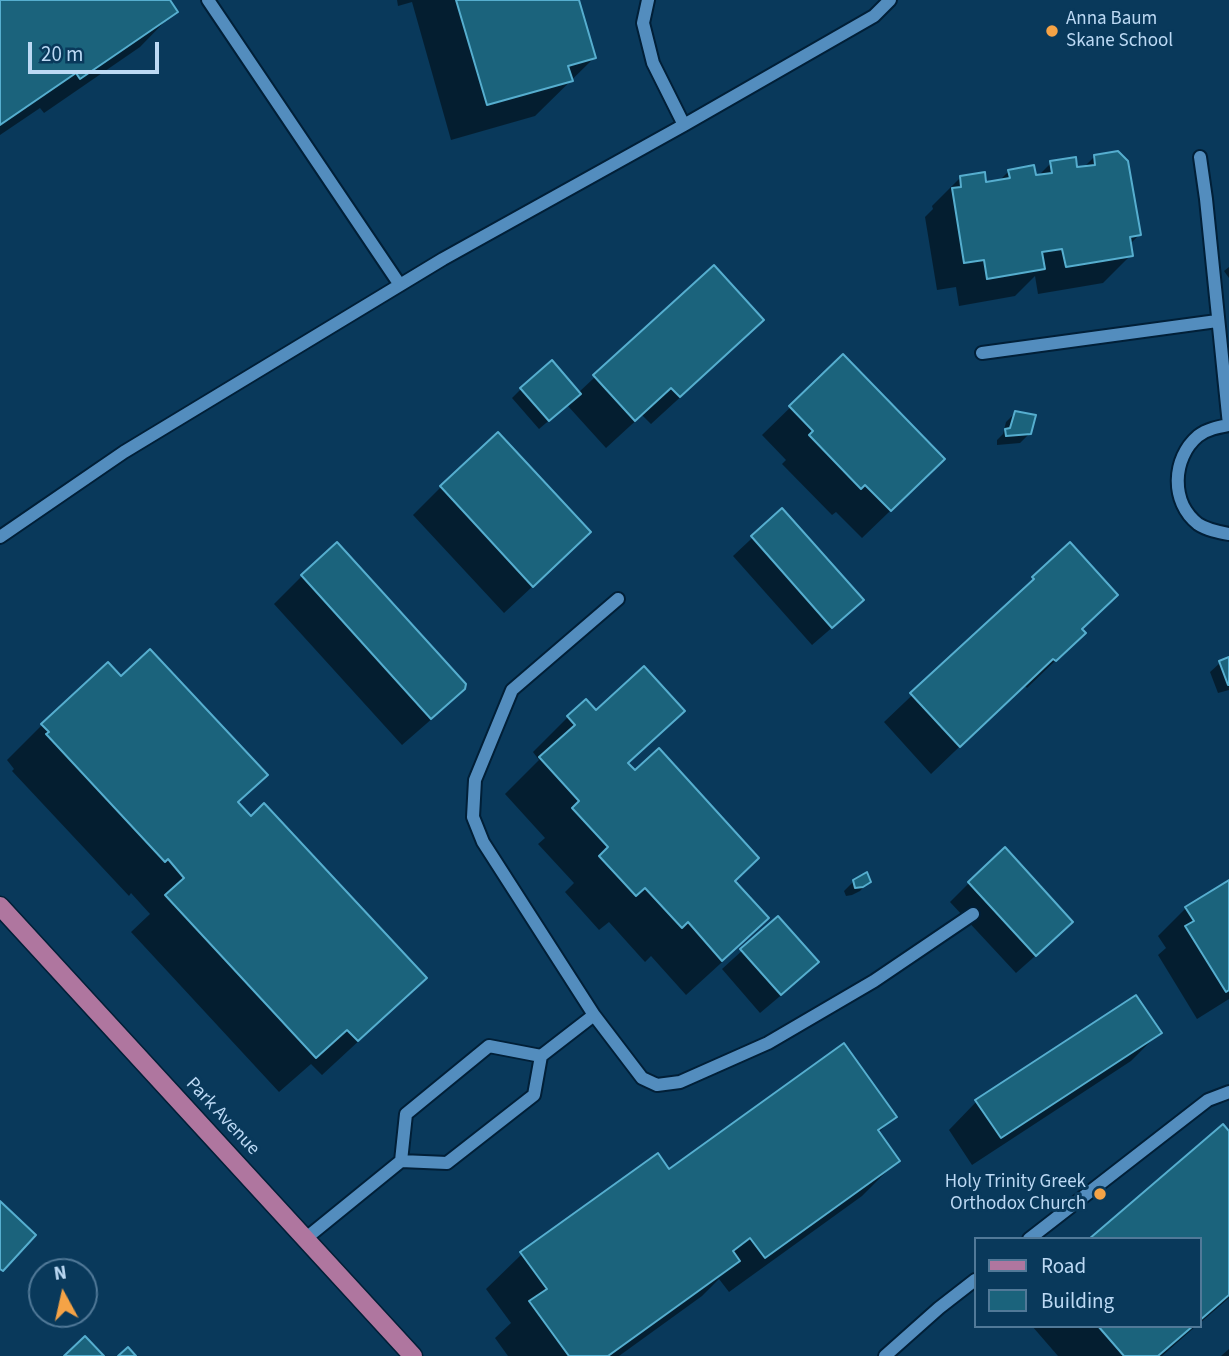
<!DOCTYPE html>
<html>
<head>
<meta charset="utf-8">
<style>
  body { margin:0 }
  #map { position:relative; width:1229px; height:1356px; overflow:hidden; background:#09395b; font-family:"Source Sans 3",sans-serif }
  canvas { display:block }
  .legend { position:absolute; left:974px; top:1237px; width:228px; height:91px; box-sizing:border-box; background:#09395b; border:2px solid #517998; margin:0; padding:9px 12px; list-style:none; font-size:21px; color:#bcd9f4 }
  .legend li { display:flex; align-items:center; gap:14px; height:35px }
  .legend b { width:35px; border:2px solid #517998 }
  .north { position:absolute; left:28px; top:1258px; width:70px; height:70px; box-sizing:border-box; background:#09395b; border:2px solid #517998; border-radius:50%; rotate:352deg; font-size:19px; font-weight:700; line-height:28px; text-align:center; color:#bcd9f4 }
  .north::after { content:''; display:block; margin:auto; width:24px; height:32px; background:#f5a346; clip-path:polygon(50% 0,100% 100%,50% 72%,0 100%) }
  .scale { position:absolute; left:28px; top:42px; width:131px; height:32px; box-sizing:border-box; border:4px solid #bcd9f4; border-top:0; padding-left:9px; font-size:21px; line-height:24px; white-space:nowrap; color:#bcd9f4; -webkit-text-stroke:5px #09395b; paint-order:stroke }
</style>
</head>
<body>
<div id="map">
<canvas width="1229" height="1356"></canvas>
<ul class="legend">
<li><b style="height:9px;background:#af769f"></b>Road</li>
<li><b style="height:19px;background:#1b637c"></b>Building</li>
</ul>
<div class="north">N</div>
<div class="scale">20 m</div>
</div>
<script>
const context = document.querySelector('canvas').getContext('2d');
context.lineJoin = 'round';
function fillPath(path, color) { context.fillStyle = color; context.fill(path, 'evenodd'); }
function trace(path, color, width, dash) { context.strokeStyle = color; context.lineWidth = width; context.lineCap = dash ? 'butt' : 'round'; context.setLineDash(dash || []); context.stroke(path); }
function drawText(font, color, halo, rows, align = 'center') {
  context.font = font + ' "Source Sans 3",sans-serif'; context.lineWidth = 6; context.setLineDash([]); context.textBaseline = 'middle'; context.strokeStyle = halo; context.fillStyle = color; for (const [text, x, y, turn = 0] of rows) {
    context.save(); context.translate(x, y); context.rotate((+turn || 0) * Math.PI / 180); context.textAlign = isNaN(turn) ? turn : align; if (halo) context.strokeText(text, 0, 0); context.fillText(text, 0, 0); context.restore();
  }
}
const shadow = new Path2D(`
  M0 0H167L175 11 140 47 44 113 40 108 0 135Z
  M397 0H577L594 58 535 116 451 140 412 2 398 6Z
  M1094 157 1139 235 1130 244 1131 255 1103 283 1038 294 1035 276 1015 296 959 306 956 287 937 290 925 217 933 209 932 206 960 178 984 184 999 181 1009 171 1037 177 1051 163 1076 169 1083 168Z
  M1229 267V278L1224 271Z
  M762 320 734 348 651 424 642 415 606 448 567 405 539 429 512 398 521 389 578 393 595 377Z
  M842 357 915 487 862 538 836 512 832 515 782 464 786 460 762 435Z
  M1015 413 1029 434 1020 443 997 445V440L1003 434 1006 422Z
  M441 487 561 560 504 613 413 515Z
  M782 510 842 619 812 645 733 556Z
  M1070 545 1080 630 1084 633 1027 688 1024 685 931 774 884 722Z
  M302 576 463 688 434 717 402 745 274 604Z
  M1229 659V690L1218 693 1210 672 1220 663Z
  M108 664 121 678 265 775 237 803 251 819 424 978 389 1013 322 1075 311 1064 279 1092 131 932 150 914 131 893 129 896 12 771 14 769 7 760 42 725Z
  M683 711 627 764 766 918 731 954 686 995 651 956 645 962 609 922 599 930 565 892 574 883 538 844 545 838 505 794 539 760 533 752 568 717 595 712Z
  M854 881H869L860 891 852 895 846 896 844 891Z
  M1229 882V999L1197 1019 1158 955 1166 948 1158 936 1186 908Z
  M969 883 1052 941 1016 973 950 902Z
  M778 918 817 962 798 981 760 1013 722 969Z
  M1159 1033 1131 1061 972 1165 949 1130 976 1102Z
  M895 1116 878 1133 898 1160 862 1196 729 1292 719 1279 702 1296 619 1356H508L495 1338 511 1323 486 1289 522 1254 669 1171Z
  M1229 1134V1298L1199 1324V1239Z
  M1032 1326H1196L1162 1356H1058Z
  M1229 1349V1356H1221Z`);
const building = new Path2D(`
  M0 0H170L178 12 80 79 76 73 0 125Z
  M456 0H579L596 58 568 66 573 81 487 105Z
  M1118 151 1128 161 1141 235 1130 237 1133 256 1066 267 1062 249 1042 252 1045 269 987 279 984 260 964 263 952 188 961 187 960 176 985 172 986 182 1010 178 1008 170 1034 165 1036 175 1052 173 1050 161 1076 157 1077 167 1095 165 1094 155Z
  M714 265 764 320 680 397 671 388 635 421 593 375Z
  M843 354 945 459 891 511 865 485 861 489 809 435 813 431 789 406Z
  M552 360 581 394 549 421 520 388Z
  M1015 411 1036 415 1031 434 1006 436 1005 429 1010 428Z
  M498 432 591 532 533 587 440 486Z
  M782 508 864 600 832 628 751 536Z
  M337 542 466 684 465 689 431 719 301 575Z
  M1070 542 1118 595 1082 629 1086 633 1056 661 1053 659 960 747 910 693 1034 579 1032 577Z
  M150 649 268 775 238 802 251 816 264 803 427 978 358 1041 347 1030 316 1058 165 895 184 878 168 859 165 862 46 734 49 732 41 724 108 662 121 676Z
  M1229 657V685H1228L1219 661Z
  M644 666 685 711 628 763 635 770 659 748 759 858 735 881 769 918 722 961 688 922 682 928 645 888 636 896 599 856 608 847 572 808 579 801 539 757 575 725 567 716 586 699 596 710Z
  M1005 847 1073 922 1036 956 968 882Z
  M867 872 871 882 863 887 855 888 853 880Z
  M1229 880V990L1226 992 1185 926 1194 921 1185 907Z
  M778 916 819 962 781 995 740 949Z
  M1136 995 1162 1033 1001 1138 975 1100Z
  M844 1043 897 1117 878 1130 900 1161 765 1258 750 1238 733 1251 740 1261 608 1356H569L529 1301 547 1289 520 1252 658 1153 669 1169Z
  M1223 1124 1229 1131V1295L1199 1321V1239H1089Z
  M0 1201 36 1235 3 1271 0 1269Z
  M1098 1326H1193L1158 1356H1124Z
  M85 1336 104 1356H64Z
  M128 1347 136 1356H118Z`);
const minor = new Path2D(`
  M208 0 400 285
  M648 0 643 23 653 63 684 125
  M1200 157 1206 199 1229 425
  M982 353 1217 321
  M1229 425C1218 427 1207 429 1198 436 1172 458 1170 502 1198 524 1207 530 1218 532 1229 534
  M0 537 124 452 443 259 684 125 874 16 890 0
  M594 1015 483 842 473 817 475 780 512 690 618 599
  M401 1161 406 1114 489 1046 541 1056
  M305 1239 401 1161 447 1163 534 1095 541 1056 594 1015 642 1078 657 1085 680 1082 768 1043 874 981 973 914
  M1029 1239 1208 1100 1229 1092
  M885 1356 939 1308 975 1280`);
const major = new Path2D(`
  M0 906 413 1356`);
const markers = [
  [1052,31,7,"#f5a346"],
  [1100,1194,7,"#f5a346"]
];
const poiNames = [
  ["Anna Baum",1066,20],
  ["Skane School",1066,42],
  ["Holy Trinity Greek",1086,1183,"right"],
  ["Orthodox Church",1086,1205,"right"]
];
const streetNames = [
  ["Park Avenue",222,1117,47]
];
fillPath(shadow, '#0007');
fillPath(building, '#1b637c');
trace(building, '#56aecf', 2);
trace(minor, '#011f37', 16);
trace(major, '#011f37', 21);
trace(minor, '#538dbe', 12);
trace(major, '#af769f', 18);
for (const [x, y, r, color] of markers) { const dot = new Path2D(); dot.arc(x, y, r, 0, 2 * Math.PI); context.fillStyle = color; context.fill(dot); trace(dot, '#09395b', 2.5); }
drawText('19px', '#bcd9f4', '#09395b', poiNames, 'left');
drawText('19px', '#bcd9f4', '#09395b', streetNames);
</script>
</body>
</html>
